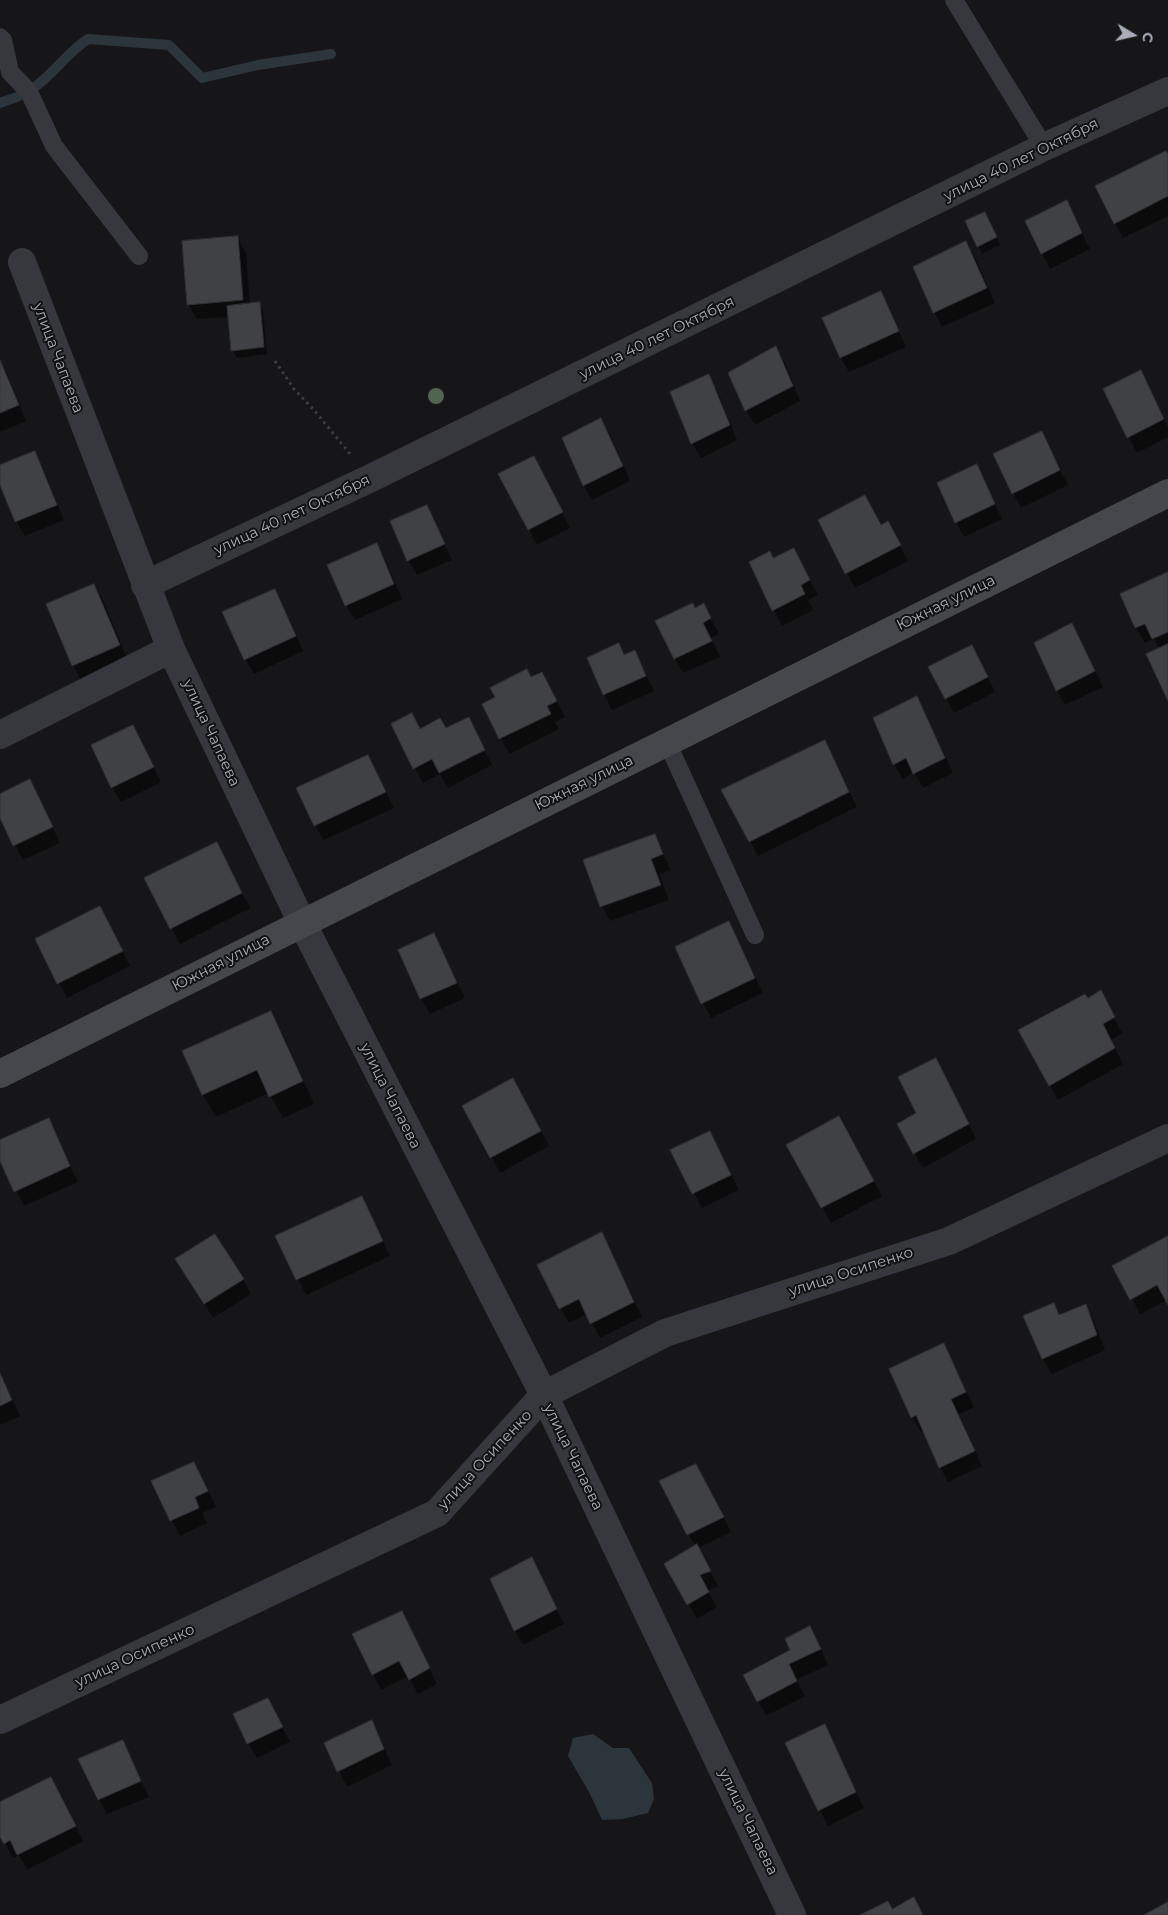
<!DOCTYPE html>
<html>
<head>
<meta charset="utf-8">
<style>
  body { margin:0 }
  #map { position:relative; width:1168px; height:1915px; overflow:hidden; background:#161618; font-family:Montserrat,sans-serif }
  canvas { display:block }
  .north { position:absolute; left:1108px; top:10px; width:50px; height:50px; -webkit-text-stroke:4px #111113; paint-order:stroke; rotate:99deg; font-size:14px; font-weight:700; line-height:20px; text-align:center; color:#a8adb8 }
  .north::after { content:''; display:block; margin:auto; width:18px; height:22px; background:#a8adb8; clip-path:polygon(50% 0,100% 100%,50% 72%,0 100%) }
</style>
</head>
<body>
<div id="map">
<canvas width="1168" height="1915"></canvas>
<div class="north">С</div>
</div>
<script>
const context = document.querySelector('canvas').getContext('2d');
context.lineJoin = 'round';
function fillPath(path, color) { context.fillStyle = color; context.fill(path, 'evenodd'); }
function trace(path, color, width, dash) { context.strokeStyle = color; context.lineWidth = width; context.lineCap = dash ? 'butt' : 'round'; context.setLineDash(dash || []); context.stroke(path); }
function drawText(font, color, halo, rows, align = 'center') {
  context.font = font + ' Montserrat,sans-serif'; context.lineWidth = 4; context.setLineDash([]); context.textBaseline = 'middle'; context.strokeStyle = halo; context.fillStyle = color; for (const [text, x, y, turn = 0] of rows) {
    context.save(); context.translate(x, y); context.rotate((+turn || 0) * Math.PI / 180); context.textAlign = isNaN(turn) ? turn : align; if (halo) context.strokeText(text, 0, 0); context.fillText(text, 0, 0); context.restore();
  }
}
const water = new Path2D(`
  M593 1734 613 1748H629L652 1783 654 1799 648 1813 623 1819 602 1820 590 1794 568 1756 573 1738Z`);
const shadow = new Path2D(`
  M1168 156V216L1123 238 1115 223Z
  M1066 202 1090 249 1050 269 1027 222Z
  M989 221 1000 245 982 254 966 222Z
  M238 238 246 253 250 305 259 304 263 311 267 354 237 358 233 351 229 317 197 319 188 304Z
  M966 243 975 257 995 303 942 327 934 312Z
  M880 293 906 347 849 372 841 358Z
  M776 348 785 363 800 401 755 425 746 410Z
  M0 361 7 373 26 421 0 432Z
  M1140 372 1168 427V437L1137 453 1105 390Z
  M708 375 717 390 737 440 701 458 692 443Z
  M601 419 610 434 630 481 592 500 584 486Z
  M1041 432 1068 485 1021 508 1013 493Z
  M34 453 43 468 64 520 25 536 16 521 0 481V467Z
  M976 466 1002 519 964 537 956 522Z
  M542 473 570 528 537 545 500 475Z
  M426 506 452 560 417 575 408 560Z
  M820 520 896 538 908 561 855 588Z
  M376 545 385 559 402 599 355 620 346 605Z
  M773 559 802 565 818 595 808 600 813 610 782 626 750 563Z
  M1168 573V698L1160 649 1154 639 1145 643 1136 628 1122 595Z
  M94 585 103 600 128 660 81 680 73 665Z
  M274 590 283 605 303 651 254 674 245 659Z
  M703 605 719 634 711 638 720 657 683 673 675 659 695 609Z
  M1072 624 1103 687 1065 705 1057 690Z
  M635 652 654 691 612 710 604 695 588 659 625 656Z
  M980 661 995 692 954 713 946 698Z
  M542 673 565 717 555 722 559 729 509 754 484 704Z
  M916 697 953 773 923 788 914 772 903 779 894 764Z
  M468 719 492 765 448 788 440 774 423 783 415 768 420 730H446Z
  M133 726 161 782 121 802 112 787Z
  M824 741 857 807 758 856 750 841Z
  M368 756 394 808 324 840 315 825Z
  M0 795 38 796 60 843 23 860 0 816Z
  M654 836 671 870 659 874 669 900 610 921 602 906Z
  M225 858 250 908 180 944 146 879Z
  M100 908 130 966 67 998 37 939Z
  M728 922 763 993 711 1018 703 1003Z
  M434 934 465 998 430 1014 421 999 399 950Z
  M1087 1000 1109 1007 1122 1033 1111 1040 1123 1064 1058 1100 1050 1085Z
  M270 1012 283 1034 314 1104 283 1118 269 1093 216 1117 203 1095 184 1051Z
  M944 1075 976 1139 923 1168 898 1125 918 1114Z
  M521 1094 549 1146 500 1173 464 1106Z
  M48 1120 78 1182 24 1206 0 1158V1141Z
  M709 1132 739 1190 702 1208 672 1151Z
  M847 1132 882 1196 831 1223 788 1145Z
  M362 1198 390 1256 306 1295 277 1236Z
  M602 1234 642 1317 600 1338 587 1314 569 1323 560 1308Z
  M1168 1238V1302L1167 1300 1140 1314 1132 1299Z
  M186 1274 243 1279 251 1294 213 1318Z
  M1053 1304 1060 1316 1085 1306 1094 1321 1105 1350 1052 1374 1043 1359 1024 1317Z
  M943 1345 974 1407 959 1414 982 1466 948 1482 940 1467 924 1430 921 1432 912 1417Z
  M0 1372 20 1416 0 1425Z
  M194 1463 216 1507 202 1513 207 1523 180 1536 153 1482Z
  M705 1480 731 1532 698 1548 718 1586 708 1591 717 1607 697 1619 666 1564 696 1547 688 1534Z
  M531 1559 564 1624 523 1645 515 1630Z
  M402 1613 437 1684 418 1694 408 1676 381 1690 354 1634Z
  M818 1642 828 1665 796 1680 805 1696 766 1716 745 1675Z
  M276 1715 290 1742 257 1758 248 1743Z
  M371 1722 392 1765 347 1787 326 1744Z
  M824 1726 864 1808 828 1826 786 1743Z
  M122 1742 149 1797 107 1814 99 1799Z
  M59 1793 83 1841 27 1870 19 1855 13 1858 0 1834V1804Z`);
const stream = new Path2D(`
  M0 103C9 99 21 97 29 91 52 77 66 53 88 39L169 45 202 78 258 65 331 54`);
const building = new Path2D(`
  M1166 151 1168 154V196L1114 224 1095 186Z
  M1067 200 1082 233 1041 254 1025 221Z
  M985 212 997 237 977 247 965 221Z
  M238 236 243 300 187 305 182 241Z
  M966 241 987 288 933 313 913 267Z
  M881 291 899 331 840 358 822 318Z
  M260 302 264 347 231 351 227 306Z
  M776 346 793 386 745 411 728 373Z
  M0 360 19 405 0 413Z
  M1141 370 1164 419 1127 438 1103 389Z
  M709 374 730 425 691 444 670 392Z
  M601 418 623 466 583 486 562 438Z
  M1042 431 1060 470 1012 494 993 454Z
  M35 451 57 505 15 522 0 485V465Z
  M534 456 563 512 528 530 498 474Z
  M977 464 995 504 955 523 937 483Z
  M865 495 881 525 888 521 901 545 845 574 818 520Z
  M427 505 445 544 407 561 390 521Z
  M377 543 394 584 345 606 327 565Z
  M794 548 810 580 801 585 805 594 772 611 749 562 770 551 773 558Z
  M1168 572V632L1152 639 1145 624 1135 628 1120 594Z
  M94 584 120 645 72 666 46 604Z
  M275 589 296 636 244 660 222 612Z
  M693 603 695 608 704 603 711 618 703 623 712 641 674 659 655 621Z
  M1072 623 1095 671 1056 691 1034 643Z
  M619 643 624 655 635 650 646 676 603 695 587 658Z
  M1168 644V701L1146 654Z
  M972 645 988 677 945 699 928 667Z
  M527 669 531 677 542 672 557 701 547 706 551 714 499 739 482 704 495 697 490 688Z
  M917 696 945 758 913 774 906 758 893 765 873 718Z
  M412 713 420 729 440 718 446 728 469 717 485 750 439 773 432 759 413 769 391 724Z
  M133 725 154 767 111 788 91 745Z
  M825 740 849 792 749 842 721 790Z
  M368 755 386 792 314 826 296 788Z
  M30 779 53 827 13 846 0 818V794Z
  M655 834 663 854 651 859 661 885 600 907 583 860Z
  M217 842 242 893 170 929 144 878Z
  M100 906 123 951 57 984 35 939Z
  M729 921 755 978 701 1004 675 947Z
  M434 933 457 983 420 999 398 950Z
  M1101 990 1115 1017 1103 1024 1115 1048 1049 1086 1018 1030 1085 994 1088 998Z
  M271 1011 303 1081 269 1097 257 1070 202 1095 182 1051Z
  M936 1058 969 1124 913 1154 897 1124 916 1113 898 1077Z
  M513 1078 541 1131 490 1158 462 1106Z
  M839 1116 874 1181 821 1208 786 1145Z
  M49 1118 70 1166 14 1192 0 1161V1140Z
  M710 1131 731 1175 692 1194 670 1150Z
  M362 1196 383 1241 296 1280 275 1236Z
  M602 1232 634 1302 590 1324 579 1299 559 1309 537 1265Z
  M215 1234 244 1279 204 1304 175 1259Z
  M1168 1236V1305L1157 1285 1130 1300 1112 1266Z
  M1054 1303 1059 1315 1086 1304 1097 1335 1042 1359 1023 1316Z
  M944 1343 966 1392 951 1399 975 1451 939 1468 916 1415 911 1418 889 1369Z
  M0 1373 12 1400 0 1406Z
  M194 1462 208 1491 195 1497 199 1508 170 1521 151 1481Z
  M696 1464 724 1517 687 1535 659 1481Z
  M697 1544 711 1571 700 1575 709 1592 687 1605 664 1564Z
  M532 1557 557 1609 514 1631 490 1579Z
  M402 1611 430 1668 409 1680 399 1661 372 1675 352 1634Z
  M810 1626 821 1649 789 1664 797 1681 757 1702 743 1675 790 1650 785 1639Z
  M268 1698 283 1727 247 1744 233 1714Z
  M372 1720 384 1749 337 1772 324 1743Z
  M825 1724 856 1792 818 1811 785 1743Z
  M123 1740 141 1781 98 1800 78 1759Z
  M51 1777 76 1826 17 1855 10 1840 4 1844 0 1837V1802Z
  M914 1897 923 1915H860L888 1901 892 1909Z
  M1168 1902V1915H1144Z`);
const path = new Path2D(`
  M275 361 294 389 314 410 350 454`);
const lane = new Path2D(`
  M954 0 1044 147
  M0 37 3 40 10 72 29 92 54 146 139 256
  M667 742 755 935`);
const street = new Path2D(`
  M22 262 171 649 302 923 544 1395 792 1915
  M145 585 371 478 1044 147 1168 91
  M0 735 171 649
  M0 1720 437 1513 544 1395 665 1333 949 1241 1168 1138`);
const secondary = new Path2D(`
  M0 1074 1168 493`);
const trees = [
  [436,396]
];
const streetNames = [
  ["улица 40 лет Октября",1021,160,-26],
  ["улица 40 лет Октября",657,338,-26],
  ["улица Чапаева",58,358,69],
  ["улица 40 лет Октября",292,515,-25],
  ["Южная улица",946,603,-26],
  ["улица Чапаева",211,733,65],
  ["Южная улица",584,783,-26],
  ["Южная улица",221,963,-27],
  ["улица Чапаева",390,1096,63],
  ["улица Осипенко",851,1272,-18],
  ["улица Чапаева",573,1457,64],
  ["улица Осипенко",485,1460,-47],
  ["улица Осипенко",135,1656,-25],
  ["улица Чапаева",748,1822,64]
];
fillPath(water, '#2c353c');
fillPath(shadow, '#0007');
trace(stream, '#2c353c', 10);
fillPath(building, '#404145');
trace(building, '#303034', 1);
trace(path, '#3d3f44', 3, [2.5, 4]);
trace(lane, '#37383d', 18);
trace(street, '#37383d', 28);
trace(secondary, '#45474d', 28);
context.fillStyle = '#506452';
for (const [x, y] of trees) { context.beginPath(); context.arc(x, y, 8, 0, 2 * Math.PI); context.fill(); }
drawText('15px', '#a8adb8', '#111113', streetNames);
</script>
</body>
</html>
